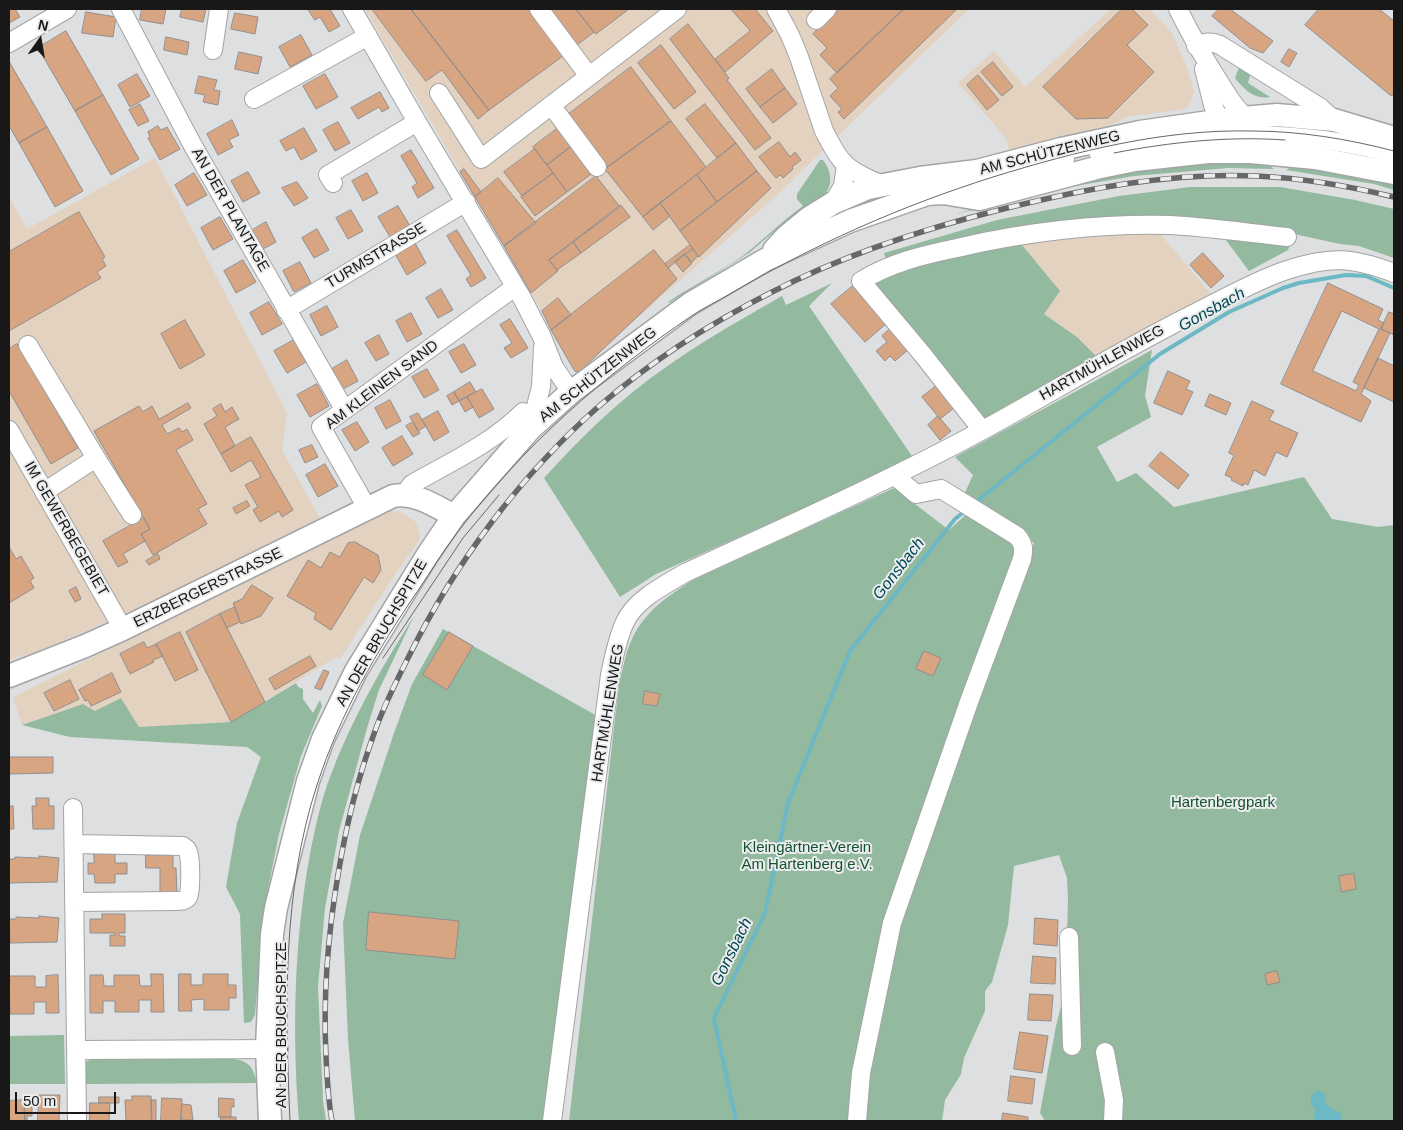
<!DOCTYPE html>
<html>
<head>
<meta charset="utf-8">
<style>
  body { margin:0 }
  #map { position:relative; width:1403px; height:1130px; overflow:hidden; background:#dedfe0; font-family:Helvetica,sans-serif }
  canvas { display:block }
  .frame { position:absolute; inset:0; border:10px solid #181819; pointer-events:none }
  .north { position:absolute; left:15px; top:15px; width:50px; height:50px; -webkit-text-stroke:4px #ebeced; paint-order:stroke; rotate:13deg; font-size:14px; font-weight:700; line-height:20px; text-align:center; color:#181819 }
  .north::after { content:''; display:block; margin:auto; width:18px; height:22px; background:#181819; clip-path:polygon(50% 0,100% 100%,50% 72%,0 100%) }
  .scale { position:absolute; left:15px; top:1092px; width:101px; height:22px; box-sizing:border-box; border:2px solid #181819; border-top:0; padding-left:6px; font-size:15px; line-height:18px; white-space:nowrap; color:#181819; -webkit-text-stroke:4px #ebeced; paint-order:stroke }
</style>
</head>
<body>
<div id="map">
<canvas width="1403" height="1130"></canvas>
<div class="frame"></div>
<div class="north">N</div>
<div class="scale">50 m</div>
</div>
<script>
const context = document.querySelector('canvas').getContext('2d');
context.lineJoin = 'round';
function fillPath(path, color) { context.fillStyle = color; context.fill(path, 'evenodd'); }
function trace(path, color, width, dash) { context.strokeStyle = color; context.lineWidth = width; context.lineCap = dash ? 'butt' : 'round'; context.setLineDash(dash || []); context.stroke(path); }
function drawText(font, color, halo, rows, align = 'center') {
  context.font = font + ' Helvetica,sans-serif'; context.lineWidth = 4; context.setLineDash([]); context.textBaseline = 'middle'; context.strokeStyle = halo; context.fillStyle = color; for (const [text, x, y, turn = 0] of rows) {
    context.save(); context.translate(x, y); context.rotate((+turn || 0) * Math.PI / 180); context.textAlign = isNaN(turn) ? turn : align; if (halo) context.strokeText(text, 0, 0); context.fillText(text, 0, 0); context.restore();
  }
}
const commercial = new Path2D(`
  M365 9H969L776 196 576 372 574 370 531 293Z
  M1111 9H1150L1172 33 1187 67 1192 84 1194 92 1191 101 1188 106 1184 109 1127 117 1111 125 1009 150 1006 138 958 83 994 51 1025 87Z
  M155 158 287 413 282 450 320 518 159 598 86 631 31 654 9 660V197L27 229Z
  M1166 231 1162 236 1211 294 1096 356 1077 337 1044 314 1017 239Z
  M385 511H399L416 522 420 535 419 541 396 573 340 659 336 657 231 722 139 727 121 698 95 711 83 704 22 725 13 697Z`);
const green = new Path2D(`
  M1240 65 1252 69 1248 83 1270 97C1254 100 1244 89 1235 78Z
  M820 160H823C831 171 834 184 824 195L784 223 749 253 669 303 668 302C693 285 720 272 744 255 764 239 782 221 803 206L797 199V194Z
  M1224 160 1265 162 1274 169 1228 168 1134 176 1075 186 956 214 1022 195 1129 172Z
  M1296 164 1394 181V190L1374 184 1286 170Z
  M1190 187H1280L1355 200 1394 209V258L1359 246 1340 244 1294 234 1288 250 1249 271 1214 224 1017 239 1060 291 1044 314 1077 337 1096 356 984 420 871 288V278L889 269 884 253 997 220 1119 196Z
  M832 283 809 306 914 459 656 574 620 597 544 478C571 448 602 417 634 391 680 354 731 325 782 296L786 305Z
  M1152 350 1145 396 1151 417 1097 447 1117 482 1136 473 1174 507 1304 477 1332 519 1378 527 1394 525V1121H1045L1040 1113 1056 1026 1062 1002 1066 969 1068 899 1067 878 1059 855 1014 866 1008 925 992 982 985 991V1011L964 1058 961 1074 945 1100 942 1121H569L619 684C623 670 625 653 632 639 645 611 668 596 693 580L894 488 949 530 971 510 1029 555 1034 543 963 497 973 475 955 457Z
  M414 616 379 690 367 728 339 831 325 908 318 987 323 1101 326 1121H299C292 1033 294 941 310 854 315 828 321 801 330 777 351 720 382 667 414 616Z
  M443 629 597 716 543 1121H355L348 1039 343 923 360 835 393 736 412 684Z
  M296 683 298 687 303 689V699L313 713 320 700 322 706 301 756 279 834 269 884 262 931 255 1015 251 1022 244 1023 240 914 226 887 237 823 261 757 247 747 70 737 22 725 83 704 95 711 121 698 139 727 231 722Z
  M64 1035 65 1084H9V1036Z
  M93 1058H229C248 1061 252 1064 257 1083L85 1084V1067L86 1062Z`);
const water = new Path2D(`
  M1318 1090 1326 1095 1325 1104 1341 1114V1121H1314L1315 1108 1311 1105V1096Z`);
const stream = new Path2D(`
  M975 503 1160 354 1229 312 1283 288 1299 283 1346 275 1366 276 1394 288
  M736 1121 714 1018 765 913 788 803 850 651 955 519 965 511`);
const building = new Path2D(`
  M9 9H15L20 17 9 23Z
  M142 9H166L163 24 140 20Z
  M182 9H206L203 22 180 17Z
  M308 9H330L340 26 329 32 320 17 315 20Z
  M372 9H411L489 110 478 119 442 70 426 81Z
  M411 9H528L563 56 489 110Z
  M549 9H576L594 32 577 45Z
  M576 9H629L596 34Z
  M731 9H755L773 31 725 72 715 59 750 31Z
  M840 9H904L837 73 820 55 827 48 813 34Z
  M904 9H957L844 119 838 112 842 109 830 96 838 88 830 79Z
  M1122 9H1132L1148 25 1127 45 1154 72 1108 118 1076 119 1043 87Z
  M1219 9H1230L1273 41 1263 53 1250 48 1212 16Z
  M1319 9H1379L1394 21V96L1390 95 1305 25Z
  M86 12 116 17 113 37 82 33Z
  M235 13 258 17 255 34 231 29Z
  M688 24 729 78 727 80 771 138 755 150 670 39Z
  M66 31 103 95 75 111 38 48Z
  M301 35 312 55 290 67 279 47Z
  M166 37 189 42 187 55 164 50Z
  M661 45 696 92 674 109 638 63Z
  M1289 49 1297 53 1289 67 1281 62Z
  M239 52 262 57 258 74 235 69Z
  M993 62 1013 87 1002 96 981 72Z
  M10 63 47 127 19 143 9 126V64Z
  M631 67 671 121 605 169 566 116Z
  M772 69 785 88 760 107 746 89Z
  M137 74 150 96 130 107 118 85Z
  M325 74 338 97 316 109 303 86Z
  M978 75 999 100 987 110 967 85Z
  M199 76 217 80 214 90 220 91 218 105 203 102 205 95 195 93Z
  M785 88 797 104 773 123 760 107Z
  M380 92 389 108 382 112 379 107 358 119 351 108Z
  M103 95 139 159 111 175 75 111Z
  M140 104 149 121 138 126 129 110Z
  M705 104 736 143 717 158 686 119Z
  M232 120 239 135 229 140 233 147 218 155 207 134Z
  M671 121 706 167 643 217 605 169Z
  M338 122 350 143 335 151 323 130Z
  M158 126 161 130 167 127 180 149 160 160 148 138 150 137 148 132Z
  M47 127 83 191 55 207 19 143Z
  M304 128 317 151 301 160 294 147 286 151 280 141Z
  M558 128 572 146 547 165 533 147Z
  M779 142 790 157 795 152 801 160 792 167 793 169 783 178 780 175 776 178 759 157Z
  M736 143 757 171 717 202 697 175Z
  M573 145 594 172 567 192 547 165Z
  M535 149 553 173 522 196 504 172Z
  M411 150 434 188 418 198 412 187 417 183 401 156Z
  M464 169 481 192 475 197 460 172Z
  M757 171 771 188 699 257 680 231Z
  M248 172 260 193 243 202 231 181Z
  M194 173 207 195 187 206 175 185Z
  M367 173 378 193 363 201 352 181Z
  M553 173 567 192 535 216 521 197Z
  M697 175 717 202 680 231 660 203Z
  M596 176 620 207 549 260 558 271 531 293 504 246Z
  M498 178 536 223 504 246 475 197Z
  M297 182 308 198 294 206 282 188Z
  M660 203 670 216 653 230 643 217Z
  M621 205 630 217 581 253 573 242Z
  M398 206 410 226 390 237 378 217Z
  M351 210 363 231 348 239 336 218Z
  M79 212 105 257 102 259 106 266 97 272 101 278 9 331V252Z
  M220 217 233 239 213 250 201 228Z
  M266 222 276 242 261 250 251 231Z
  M317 229 329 250 314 258 302 238Z
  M457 230 486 278 471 287 466 279 471 275 447 236Z
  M573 242 581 253 557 270 549 260Z
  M415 243 426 263 407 275 395 254Z
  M690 245 693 248 668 268 665 264Z
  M693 249 698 256 691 263 686 256Z
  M654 250 677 279 580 371 576 372 574 370 551 330Z
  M1203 253 1224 276 1211 288 1190 265Z
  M685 254 692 263 683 272 675 262Z
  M243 260 256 282 236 293 224 271Z
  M300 262 311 283 294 292 283 271Z
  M1328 283 1383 309 1378 320 1384 323 1381 329 1390 333 1361 394 1371 401 1361 422 1281 384ZM1342 311 1379 329 1353 382 1359 385 1356 391 1313 371Z
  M854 285 887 323 865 342 831 304Z
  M441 289 453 310 438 318 426 298Z
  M558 298 571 315 551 330 542 311Z
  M269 302 282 324 262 335 250 313Z
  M327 306 338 327 321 336 310 315Z
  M1389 312 1394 314V335L1381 329Z
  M411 313 422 334 407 342 396 321Z
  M510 319 528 348 511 358 504 348 512 343 500 325Z
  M185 320 205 355 180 369 161 334Z
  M891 328 909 349 895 361 890 356 885 361 876 351 887 342 882 336Z
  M379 335 389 354 376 361 365 343Z
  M294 340 306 362 287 373 274 351Z
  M17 344 78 448 51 464 9 391V349Z
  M464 344 476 365 461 373 449 352Z
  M1378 358 1394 366V402L1364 388Z
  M347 360 358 381 343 389 332 369Z
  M427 369 439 390 424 398 412 377Z
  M1168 371 1190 381 1186 389 1193 392 1182 415 1154 403Z
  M470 382 476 392 459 401 454 392Z
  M317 384 329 406 310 417 297 395Z
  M936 386 954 408 940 419 922 397Z
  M482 389 494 409 479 418 467 397Z
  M454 392 459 401 452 405 447 396Z
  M1210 394 1231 403 1226 415 1205 406Z
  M467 397 473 407 465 412 459 401Z
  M390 400 401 421 386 429 375 408Z
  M1252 401 1274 411 1269 420 1298 433 1287 457 1276 452 1265 476 1254 470 1248 485 1244 483 1243 486 1231 480 1232 478 1225 475 1234 455 1229 453Z
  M188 403 191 408 162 425 167 434 179 428 182 432 187 429 193 440 176 450 207 504 198 509 207 524 153 555 141 534 150 529 94 431 139 406 143 412 152 406 159 419Z
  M221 404 225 412 232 407 239 419 225 427 235 446 221 454 204 424 217 416 213 409Z
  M438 411 449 432 434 441 422 420Z
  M418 413 426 426 418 431 410 417Z
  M938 416 951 431 940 440 928 425Z
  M357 422 369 442 355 451 342 430Z
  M413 422 420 433 413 437 406 426Z
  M402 436 413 454 393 466 382 448Z
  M251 437 293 510 282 517 279 511 260 522 253 510 258 507 245 485 261 477 251 460 231 472 221 454Z
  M312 445 318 457 305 463 299 450Z
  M1161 452 1189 475 1178 489 1149 466Z
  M325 464 338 486 318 497 306 475Z
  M247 501 250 506 236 514 233 508Z
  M144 518 150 529 141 534 145 541 123 554 128 562 118 567 103 541Z
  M355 542 378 555 381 570 373 583 364 577 331 630 314 619 316 613 287 596 308 560 321 568 330 552 340 557 348 543Z
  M9 547 16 559 21 556 34 578 30 581 34 588 9 603Z
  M158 554 160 559 149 565 146 561Z
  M252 585 273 598 261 616 241 624 233 603 242 599Z
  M76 587 81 599 75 602 69 591Z
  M235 607 240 622 227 628 220 614Z
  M220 614 265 702 231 722 186 632Z
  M180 632 198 670 175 681 156 644Z
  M449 632 473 646 447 690 423 675Z
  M144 642 147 648 156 644 163 656 153 660 154 662 130 674 120 654Z
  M924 651 941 658 933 676 916 669Z
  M310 656 316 666 275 690 269 679Z
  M324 670 329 672 321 690 315 688Z
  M112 673 121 692 91 706 88 700 85 701 79 690Z
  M70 680 79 699 54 711 44 693Z
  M645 691 660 694 657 706 643 704Z
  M10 757H53V773L10 774Z
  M9 797V806H13L14 829H9Z
  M36 798H49V806H54V829H33L32 806H36Z
  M94 854H115V863H127V874H115V883H95L94 874H88V863H94Z
  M146 855H173V868H176L177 893H160V868H146Z
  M39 856 59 858 57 882 9 883V859H15V857L39 858Z
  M1354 874 1356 889 1341 892 1339 876Z
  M369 912 459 921 455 959 366 950Z
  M102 914H125V933H119V936H125V946H110V935H115V933H90V919H102Z
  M39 916 59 918 57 942 10 943 9 919H16V917L39 918Z
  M1035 918 1058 920 1057 946 1034 944Z
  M1033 956 1056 958 1055 984 1031 983Z
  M1277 971 1280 982 1267 985 1265 974Z
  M151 974H163L164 1012H151V1000H139V1012H115V1001H103V1013H90V975H103L104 986H114V975H139L140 986H151Z
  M179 974H191V985H203V974H228V985H236V998H229V1010H204V999L191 1000 192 1011H179Z
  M58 975 59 1013H46V1002H34V1014H10L9 976H35V987H46V976Z
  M1030 994 1053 995 1051 1021 1028 1020Z
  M1020 1032 1048 1036 1042 1073 1014 1069Z
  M1011 1076 1035 1079 1032 1104 1008 1101Z
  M39 1095H60L59 1121H38Z
  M132 1096H151L152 1121H126L125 1100H132Z
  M24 1097 32 1098V1116H27V1121H25Z
  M99 1097H119V1103H99Z
  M162 1098 182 1099 181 1121H161Z
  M219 1098 234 1099V1107H231V1117H219Z
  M24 1100 25 1121H9V1101Z
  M151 1100H156V1121H152Z
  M90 1103H110L109 1121H90Z
  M182 1104 191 1105 193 1120H181Z
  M1003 1113 1028 1117V1121H1002Z
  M221 1117H236V1121H221Z`);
const minor = new Path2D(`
  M121 9 192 144 344 409
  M352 9 417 122 522 298 542 337 554 367 571 392
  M539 9 589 76
  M776 9 790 35 799 57 824 131C830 142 836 156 845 164 854 173 876 183 887 186
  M1178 9C1190 33 1203 57 1218 80 1228 96 1237 112 1252 122
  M816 20 827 9
  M9 43 67 9
  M1196 46C1205 42 1211 41 1220 45L1321 108 1334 120
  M213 50 219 9
  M1204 69 1213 105 1223 130
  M439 93 481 159 677 9
  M254 99 368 36
  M551 105 597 167
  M1098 152C1200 132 1293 127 1394 154
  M333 183 328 175 417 122
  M949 194 992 180 1065 159
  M833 203 843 186 846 165
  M286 310 466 202
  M28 345 96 458 44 492
  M530 429 541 387 543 347
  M9 430 123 629
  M982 430 923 355 861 281C890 263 923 255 957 248 1023 232 1103 223 1170 225 1209 227 1249 233 1287 237
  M96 458 132 515
  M404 494 412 484C449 463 494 442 523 412
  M367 508 321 427 515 287
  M73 808 77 1121
  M74 844 183 846C186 849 187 848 188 852 191 859 191 892 188 897 185 901 181 901 176 901L74 902
  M1069 937 1072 1046
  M76 1050 279 1049
  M1105 1052 1114 1100 1113 1121
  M552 1121 610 675C614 657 617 639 625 622 635 600 663 586 683 574 784 527 885 483 983 430 1056 390 1126 347 1201 310 1229 296 1257 280 1287 270 1330 256 1352 257 1394 273
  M857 1121 861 1073 892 923 970 699 1022 559C1024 549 1024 544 1017 536L941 489 916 494 895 476`);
const major = new Path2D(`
  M774 250 787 236 809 218 833 203 868 188 920 178 977 171 1061 149 1140 132 1230 119 1277 115 1334 120 1394 138
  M9 676 85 646 123 629 393 496C415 492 435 506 454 516
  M270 1121 267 1048 272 934 276 908 308 781 323 739 356 671 427 556 454 516 530 429 571 392 690 304 765 260 850 221 927 194 943 193 979 199 1096 168 1135 160 1208 152H1251L1315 158 1394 173`);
const tram = new Path2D(`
  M1114 153C1171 142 1228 136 1285 140
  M383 658 463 538 499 495
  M290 1121C285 1009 282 892 317 785 340 714 377 650 419 589 431 571 443 551 457 533 521 448 605 374 693 315 705 307 718 301 730 294 813 245 901 206 993 177 1077 151 1164 129 1252 131 1300 131 1348 139 1394 151`);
const rail = new Path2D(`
  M332 1121C328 1099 327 1078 326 1056 323 995 328 934 338 875 346 826 358 777 375 731 384 705 397 680 409 656 455 563 520 476 598 407 650 362 709 324 770 293 843 255 923 229 1003 209 1084 189 1171 172 1256 176 1303 178 1349 186 1394 197`);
const streetNames = [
  ["AM SCHÜTZENWEG",1050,153,-14],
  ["AN DER PLANTAGE",230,210,60],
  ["TURMSTRASSE",376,256,-31],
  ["HARTMÜHLENWEG",1102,363,-29],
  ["AM SCHÜTZENWEG",598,375,-38],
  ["AM KLEINEN SAND",382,385,-37],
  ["IM GEWERBEGEBIET",66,529,60],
  ["ERZBERGERSTRASSE",208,588,-26],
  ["AN DER BRUCHSPITZE",382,633,-60],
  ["HARTMÜHLENWEG",608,713,-81],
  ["AN DER BRUCHSPITZE",282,1025,-90]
];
const parkNames = [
  ["Hartenbergpark",1223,803],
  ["Kleingärtner-Verein",807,848],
  ["Am Hartenberg e.V.",807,865]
];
const waterNames = [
  ["Gonsbach",1212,310,-29],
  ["Gonsbach",899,569,-52],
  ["Gonsbach",732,952,-64]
];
fillPath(commercial, '#e4d2c1');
fillPath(green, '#93b99e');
fillPath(water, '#6db8c5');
trace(stream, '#6db8c5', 4);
fillPath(building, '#d8a583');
trace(building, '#908f8e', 1);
trace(minor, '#a3a4a5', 20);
trace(major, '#a3a4a5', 25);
trace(minor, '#fff', 18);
trace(major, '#fff', 22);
trace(tram, '#666768', 1);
trace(rail, '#666768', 5.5);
trace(rail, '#ebeced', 4, [11]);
drawText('15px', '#181819', '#ebeced', streetNames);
drawText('15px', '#14512f', '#ebeced', parkNames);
drawText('italic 16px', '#004751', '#ebeced', waterNames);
</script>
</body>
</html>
